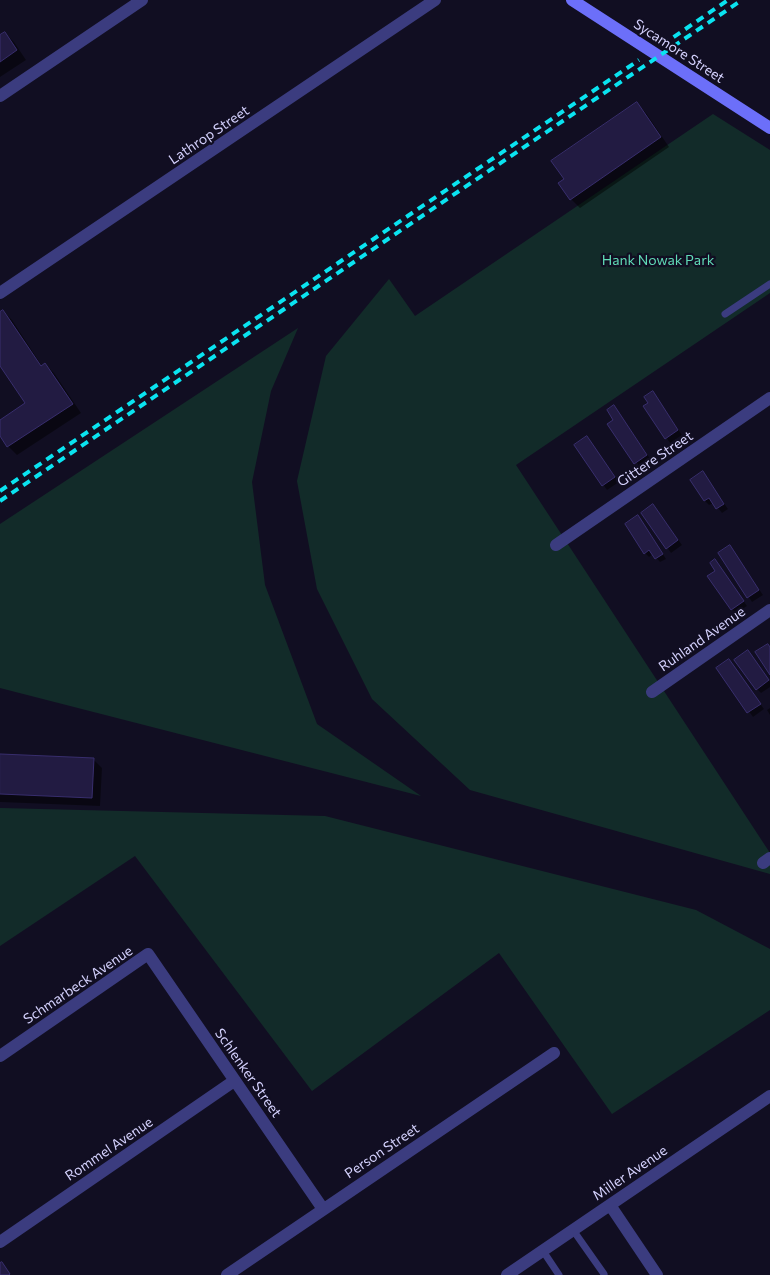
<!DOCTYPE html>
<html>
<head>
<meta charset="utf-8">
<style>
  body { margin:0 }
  canvas { display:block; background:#110e22 }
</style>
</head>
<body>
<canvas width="770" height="1275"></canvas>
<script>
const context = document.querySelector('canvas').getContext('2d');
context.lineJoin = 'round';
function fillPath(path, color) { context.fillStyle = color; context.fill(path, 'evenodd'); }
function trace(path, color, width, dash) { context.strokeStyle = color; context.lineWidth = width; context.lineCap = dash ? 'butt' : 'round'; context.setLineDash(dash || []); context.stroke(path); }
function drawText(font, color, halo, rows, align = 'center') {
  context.font = font + ' Commissioner,sans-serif'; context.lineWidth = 4.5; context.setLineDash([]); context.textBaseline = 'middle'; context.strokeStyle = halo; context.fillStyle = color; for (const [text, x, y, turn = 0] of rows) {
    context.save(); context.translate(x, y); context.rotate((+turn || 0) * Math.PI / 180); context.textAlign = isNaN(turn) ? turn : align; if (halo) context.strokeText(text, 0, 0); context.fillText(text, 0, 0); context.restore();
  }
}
const green = new Path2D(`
  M713 114 770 150V293L516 465 770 853V874L470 790 372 699 317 589 297 481 326 356 389 279 415 316Z
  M298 328 271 391 252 482 265 585 317 724 421 796 0 688V524Z
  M0 808 325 816 696 910 770 949V1010L612 1114 499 953 312 1091 135 856 0 946Z`);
const shadow = new Path2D(`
  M5 33 14 42 26 60 0 77V37Z
  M637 104 646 113 669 147 580 208 571 199Z
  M3 311 12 320 42 366 45 364 54 373 81 413 17 455 8 446 0 433V421L27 404 0 364V313Z
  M653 393 682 435 670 443 645 406 650 403Z
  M618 411 651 460 640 467 609 424 615 420Z
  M587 438 619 482 607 490 576 446Z
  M703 473 728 509 722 513 714 503 709 505 705 501 692 480Z
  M657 510 682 545 671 553 643 513Z
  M642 521 666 559 660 562 653 554 649 557 645 553Z
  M730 547 763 595 752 602 720 554Z
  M719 565 747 606 736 613 732 609 717 571Z
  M752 656 770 682V687L761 693 757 689Z
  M729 661 764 709 753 717 718 669Z
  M770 708V715L767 710Z
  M0 755 93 759 102 768 100 806 0 802Z`);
const building = new Path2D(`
  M5 32 17 50 0 62V35Z
  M637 102 661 137 570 200 558 183 564 179 551 161Z
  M3 310 41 366 45 363 73 404 7 447 0 436V420L25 403 0 366V312Z
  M653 391 678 430 665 439 643 406 648 403 644 397Z
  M614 405 647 455 634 464 607 424 613 420 607 410Z
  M587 436 615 477 602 486 574 445Z
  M703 471 724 504 716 509 709 498 704 501 690 480Z
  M653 504 678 540 666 549 641 513Z
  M638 515 663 554 655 559 649 550 644 554 625 524Z
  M730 545 759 590 747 598 718 553Z
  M715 559 744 601 731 610 707 576 715 571 710 563Z
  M768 644 770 647V675L755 652Z
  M748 650 769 680 756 690 734 660Z
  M729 659 761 704 747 713 716 668Z
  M0 754 94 758 92 798 0 794Z
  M2 1262 10 1274 9 1275H0V1263Z`);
const lane = new Path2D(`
  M725 314 770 284
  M573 1230 604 1274
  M543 1251 559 1275`);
const street = new Path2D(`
  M0 96 142 0
  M0 293 435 0
  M556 545 770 398
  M652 692 770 610
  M763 863 770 858
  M0 1056 148 954 323 1209
  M610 1205 657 1275
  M0 1242 234 1081
  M227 1275 554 1053
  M507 1275 770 1096`);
const secondary = new Path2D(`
  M572 0 770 128`);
const rail = new Path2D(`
  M662 45 728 0
  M0 491 639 60
  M0 501 742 0`);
const streetNames = [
  ["Sycamore Street",679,51,33],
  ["Lathrop Street",209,135,-34],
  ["Gittere Street",655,459,-34],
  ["Ruhland Avenue",702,639,-35],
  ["Schmarbeck Avenue",78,985,-34],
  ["Schlenker Street",248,1073,55],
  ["Rommel Avenue",109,1149,-34],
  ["Person Street",382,1151,-34],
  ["Miller Avenue",630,1173,-34]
];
const parkNames = [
  ["Hank Nowak Park",658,260]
];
fillPath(green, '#122b29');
fillPath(shadow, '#0007');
fillPath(building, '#221b42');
trace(building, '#382e6d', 1);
trace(lane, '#3b3c7f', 7);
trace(street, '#3b3c7f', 12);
trace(secondary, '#6c6ff9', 12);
trace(rail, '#0ae3f0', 4, [8, 6]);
drawText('14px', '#d4d1fd', '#110e22', streetNames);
drawText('14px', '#60dab6', '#110e22', parkNames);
</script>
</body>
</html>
